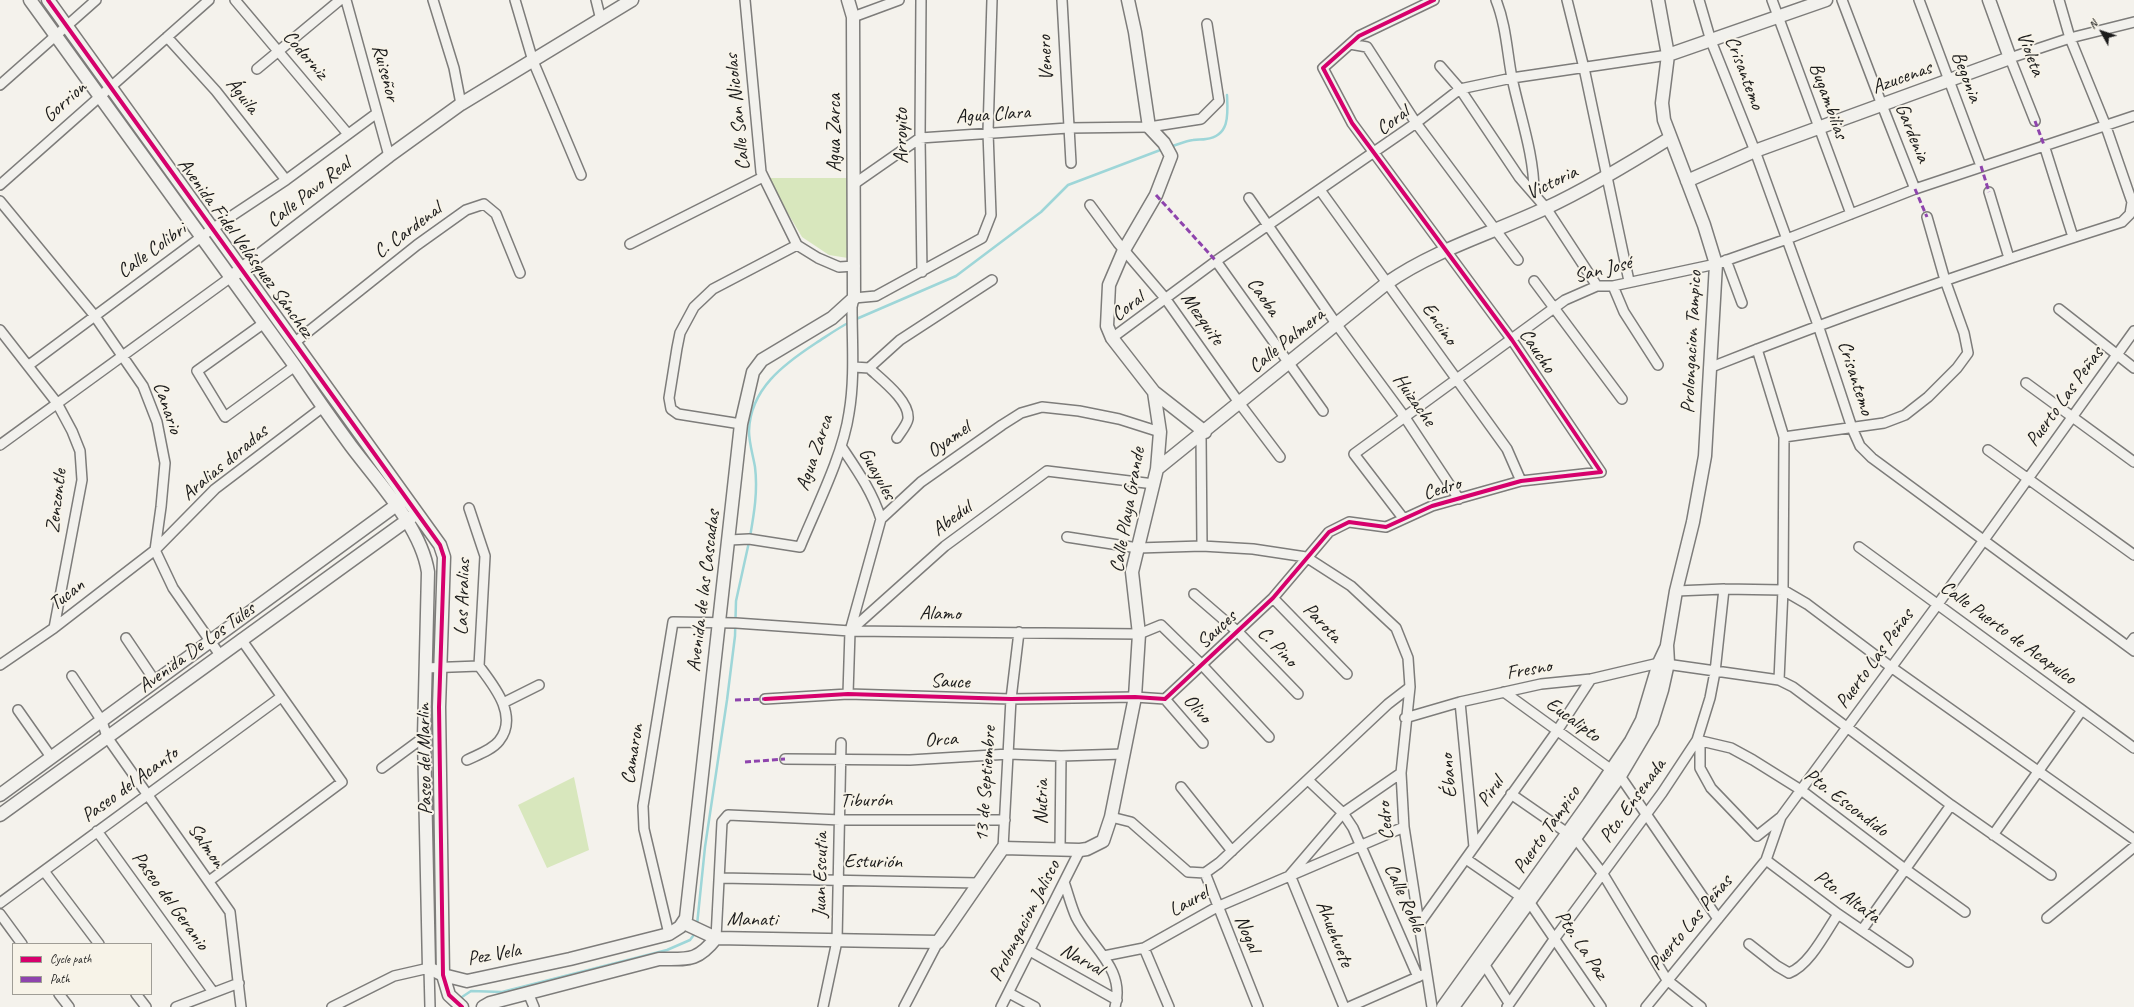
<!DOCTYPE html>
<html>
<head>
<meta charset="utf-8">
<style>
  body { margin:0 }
  #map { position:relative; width:2134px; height:1007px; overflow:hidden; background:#f4f2ec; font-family:Caveat,sans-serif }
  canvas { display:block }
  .legend { position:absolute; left:12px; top:943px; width:140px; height:52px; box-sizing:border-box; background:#f7f3e8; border:1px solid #9f9d96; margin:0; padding:5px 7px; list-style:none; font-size:12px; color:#1c1c1c }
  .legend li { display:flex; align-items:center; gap:8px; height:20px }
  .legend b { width:20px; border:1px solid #9f9d96 }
  .north { position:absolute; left:2082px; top:12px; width:40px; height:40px; -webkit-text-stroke:3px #f7f3e8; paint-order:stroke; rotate:310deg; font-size:11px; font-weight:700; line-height:16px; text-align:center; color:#1c1c1c }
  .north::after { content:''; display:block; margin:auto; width:14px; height:18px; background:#1c1c1c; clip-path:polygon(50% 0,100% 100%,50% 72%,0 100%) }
</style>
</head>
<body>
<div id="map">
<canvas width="2134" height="1007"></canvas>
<ul class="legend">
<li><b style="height:5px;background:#d6006c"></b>Cycle path</li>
<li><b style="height:5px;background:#8e44ad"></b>Path</li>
</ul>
<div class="north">N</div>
</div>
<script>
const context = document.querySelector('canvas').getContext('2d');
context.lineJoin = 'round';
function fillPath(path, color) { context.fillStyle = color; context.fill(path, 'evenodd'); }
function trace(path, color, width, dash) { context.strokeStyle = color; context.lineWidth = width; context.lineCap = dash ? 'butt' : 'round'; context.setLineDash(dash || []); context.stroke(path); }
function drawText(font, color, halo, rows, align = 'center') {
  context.font = font + ' Caveat,sans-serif'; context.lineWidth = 4; context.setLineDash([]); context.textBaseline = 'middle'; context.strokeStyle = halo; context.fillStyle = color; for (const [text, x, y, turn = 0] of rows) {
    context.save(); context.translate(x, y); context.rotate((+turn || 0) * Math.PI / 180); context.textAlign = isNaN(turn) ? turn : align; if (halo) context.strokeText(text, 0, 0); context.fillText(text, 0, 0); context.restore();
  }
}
const green = new Path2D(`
  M769 178H847L848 258 829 255 802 237 770 183Z
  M574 777 589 850 547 868 518 805Z`);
const stream = new Path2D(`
  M1169 147C1177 145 1185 141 1193 140 1197 139 1202 140 1206 139 1230 136 1228 114 1227 95
  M854 320 956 276 1041 212 1068 185 1163 149
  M750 537C754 514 758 491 755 467 753 455 749 443 749 431 750 389 784 364 816 343 827 336 838 328 850 322
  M697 925 705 847 727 700 735 636 736 601 749 542
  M459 999 471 991 502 992 667 950 690 940 696 932`);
const minor = new Path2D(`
  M235 0 348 134
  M346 0 389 156
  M433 0 454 68 461 104
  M515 0 533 61 581 175
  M596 0 601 20
  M745 0 761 172 797 245 818 258 839 267 855 266
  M921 0 920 138 922 272
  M1062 0 1071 163
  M1496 0C1506 25 1507 52 1512 78 1520 116 1534 154 1534 192
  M1567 0 1584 68 1629 281
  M1699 0 1711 41 1755 151 1818 325 1852 428 1860 446 1872 458 2134 651
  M1772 0 1851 214
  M1842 0 1882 105 1915 189
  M1919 0 1981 166
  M853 17 899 0
  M167 37 216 91 286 180
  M1350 44 1367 47 1416 123 1518 260
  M1440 66 1460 89 1519 177 1546 208 1597 286
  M257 69 340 0
  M0 85 96 0
  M2035 121 2010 58 2070 38 2134 22
  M2044 145 2073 237
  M854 184 920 138 1068 128 1149 127 1201 119 1219 101 1207 24
  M0 185 209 0
  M1320 190 1507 449 1521 481
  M1989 192 2009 258
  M1249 198 1337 325 1404 416 1459 499
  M0 201 94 315 143 386 157 422 165 463 161 507 155 550 173 588 220 655
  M1090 205 1118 243 1165 298 1240 404 1280 457
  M630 244 763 177
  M1726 260 1742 303
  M1216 261 1323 411
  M1534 281 1622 399
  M1613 286 1624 312 1658 365
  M2059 309 2134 368
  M264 323 197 371 225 417 295 366
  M0 330 57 403 72 431 80 451 82 480 54 628
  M1112 338 1216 261 1416 123 1460 89 1512 78 1668 55
  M294 343 417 245 466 210 484 204 496 214 520 273
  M1757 349 1784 437 1783 590 1779 680
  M29 365 212 229 286 180 377 113
  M854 367 869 368 900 340 992 280
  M869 368C882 380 910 401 908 419 907 425 900 433 897 438
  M1709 368C1845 314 1983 266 2122 222L2130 214 2132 202 2105 124 2070 38 2059 0
  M2026 383 2134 462
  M741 424 678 414 671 409 669 398 677 348 680 333 694 307 713 289 797 245
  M1201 435 1202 546
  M1784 437 1884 423 1905 415 1928 397 1957 368 1968 353 1964 333 1945 280 1927 217
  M0 445 231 277
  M841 446C857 470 872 491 881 519
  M1988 450 2134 555
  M1403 518 1354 454 1565 300 1597 286H1613L1716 264 1787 239 1915 189 2134 116
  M1067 537 1138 548 1202 546 1253 549 1306 557 1351 586 1396 628 1408 658 1410 687 1401 773 1404 827 1432 1007
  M729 540 749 539 800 547C816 508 843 455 849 413 855 378 852 343 852 307L854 298 876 296 982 238 991 215 988 132 992 0
  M1859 547 2134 748
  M1676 591 1724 589 1783 590 1807 604 1891 667 2134 839
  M1194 594 1238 632 1298 694
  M1273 598 1347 674
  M850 631 945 546 1047 471 1154 484
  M126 638 155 681
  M2128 646 2134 638
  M0 665 54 628 155 550 215 489 323 407
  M425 668 479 666
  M72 676 102 721 107 737 230 912 241 1007
  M1504 692 1620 776 1718 919
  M848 694 850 631 881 519 921 482 1002 425 1021 413 1042 407 1079 411 1119 419 1160 432
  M765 699 848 694 1011 699 1135 697 1165 699 1273 598 1329 532 1349 522 1386 527 1432 506 1521 481 1601 472 1512 340 1352 123 1323 68 1359 36 1434 0
  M1165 699 1203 743
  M1460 702 1474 847
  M503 703 539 685
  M18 710 51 757
  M1405 718 1460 702 1541 684 1591 679 1659 663 1779 680 1793 687 1951 805 2051 875
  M1697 740 1731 748 1753 760 1801 790 1905 869 1965 912
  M1700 741V768L1711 788 1757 836 1781 817
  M785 759 910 760 1009 754 1061 756 1124 754
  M467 760C477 755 492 750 499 741 519 716 494 686 479 666L485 556 469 508
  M382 768 424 737
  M1308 780 1343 813 1353 828 1418 977
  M1181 787 1232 851
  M1511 794 1576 839 1603 874 1667 980 1701 1007
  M1111 817 1131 822 1188 872 1205 873 1219 863 1388 704 1410 687
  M97 831 213 992
  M1993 835 2082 710
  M1003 848 1011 699 1019 632
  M1060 849 1061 756
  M1466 859 1530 903 1601 1007
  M1766 860 1838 914 1908 962
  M44 871 99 944
  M1205 873 1258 1007
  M720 878 978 883
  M209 881 342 782 241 639
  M1064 882C1068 893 1071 906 1076 917 1091 947 1126 969 1115 1007
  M0 903 281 697
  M0 914 22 944
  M2047 918 2134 847
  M1419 924 1557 731 1591 679
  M1862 930 1951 805
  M669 934 644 829 643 806 673 622 736 623 850 631 1139 634 1161 625 1202 665 1269 737
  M716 938 722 822 728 815 840 820H1005
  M1749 944 1777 966 1789 973C1809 966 1826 932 1838 914
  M1144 948 1169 1007
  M1030 951 1117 1000
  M1104 956 1144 948 1217 907 1404 827
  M1484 964 1509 1003
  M1009 993 1035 1007
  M59 994 69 1007
  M136 994 146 1007
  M529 995 534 1007
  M176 1007 239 983
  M332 1007 394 976 429 968 430 1007
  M823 1007 837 941 841 743
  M904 1007 938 942
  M1001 1007 1080 850
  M1344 1007 1290 875 1343 813 1401 773
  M1349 1007 1422 975
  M1507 1007 1555 938 1662 793 1697 740 1710 698 1715 672 1724 589
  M1646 1007 1766 860 1781 817 1938 604 2134 331`);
const tertiary = new Path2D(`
  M30 0 295 366C313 393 332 420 351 446 378 482 421 527 428 572L424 737 429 968 443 975 467 981 570 959 669 934 680 927 686 918 741 424 753 372 762 360 832 318 854 298 853 17 848 0
  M48 0 440 545 444 557 439 707 443 975 449 995 462 1007
  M1668 55 1826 0
  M1687 181 1755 151 2010 58 1989 0
  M235 274 389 156 461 104 632 0
  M1154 392 1205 432
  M1157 469 1387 283C1436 249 1493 233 1546 208 1589 188 1630 163 1670 138
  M0 795 402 501
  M0 815 413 516
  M684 923 716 938 938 942 1003 848 1080 850 1087 849 1103 841 1111 817 1135 697 1139 634 1132 572 1157 469 1160 432 1154 392 1112 338 1107 326 1109 285 1124 250 1156 195 1171 156 1164 143 1149 127 1135 32 1128 0
  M483 1007 490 1003 659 959C688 959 697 962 716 938
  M1443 1007 1589 803 1631 741 1642 720 1659 663 1667 646
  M1453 1007 1620 776 1652 722 1662 690 1668 663 1667 645 1676 591 1693 522 1705 456 1716 264 1704 225 1664 120 1662 103 1668 55 1658 0`);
const quiet = new Path2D(`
  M2035 121 2044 145
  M1981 166 1989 192
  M1915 189 1927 217
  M1156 195 1216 261
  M735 700 765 699
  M745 762 785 759`);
const cycleway = new Path2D(`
  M48 0 440 545 444 557 439 707 443 975 449 995 462 1007
  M765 699 848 694 1011 699 1135 697 1165 699 1273 598 1329 532 1349 522 1386 527 1432 506 1521 481 1601 472 1512 340 1352 123 1323 68 1359 36 1434 0`);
const streetNames = [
  ["Violeta",2030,54,69],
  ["Codorniz",305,55,49],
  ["Venero",1046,58,-93],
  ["Ruiseñor",385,73,75],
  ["Crisantemo",1744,73,69],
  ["Begonia",1966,77,69],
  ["Azucenas",1902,78,-20],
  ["Águila",242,96,51],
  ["Bugambilias",1828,101,70],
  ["Gorrion",65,102,-42],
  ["Calle San Nicolas",738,112,-96],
  ["Agua Clara",993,115,-4],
  ["Coral",1393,121,-36],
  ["Agua Zarca",835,133,-90],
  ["Gardenia",1912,133,68],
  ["Arroyito",902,136,-90],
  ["Victoria",1552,183,-26],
  ["Calle Pavo Real",309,193,-38],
  ["C. Cardenal",408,231,-37],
  ["Avenida Fidel Velásquez Sánchez",245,248,54],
  ["Calle Colibri",152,251,-36],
  ["San José",1603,270,-14],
  ["Caoba",1263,297,55],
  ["Coral",1128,307,-37],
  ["Mezquite",1202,319,55],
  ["Encino",1439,324,55],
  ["Calle Palmera",1287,341,-39],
  ["Prolongacion Tampico",1692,342,-87],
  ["Caucho",1537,351,56],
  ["Crisantemo",1855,378,72],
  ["Puerto Las Peñas",2065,397,-54],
  ["Huizache",1414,400,55],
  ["Canario",167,408,71],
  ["Oyamel",949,440,-36],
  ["Agua Zarca",815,453,-71],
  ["Aralias doradas",225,463,-40],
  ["Guayules",877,474,61],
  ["Cedro",1442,489,-17],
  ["Zenzontle",57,501,-83],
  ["Calle Playa Grande",1128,510,-80],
  ["Abedul",952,519,-37],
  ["Avenida de las Cascadas",704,591,-83],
  ["Tucan",67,595,-38],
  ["Las Aralias",463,597,-88],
  ["Alamo",940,614,1],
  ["Parota",1322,623,46],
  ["Sauces",1217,630,-43],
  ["Calle Puerto de Acapulco",2008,633,36],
  ["C. Pino",1277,647,46],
  ["Avenida De Los Tules",197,648,-36],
  ["Puerto Las Peñas",1875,659,-54],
  ["Fresno",1529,670,-10],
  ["Sauce",950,682,2],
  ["Olivo",1197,709,49],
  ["Eucalipto",1573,720,36],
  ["Orca",941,740,-4],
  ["Camaron",633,754,-81],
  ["Paseo del Marlin",425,759,-91],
  ["Ébano",1449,776,-95],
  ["13 de Septiembre",986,784,-86],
  ["Paseo del Acanto",130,785,-36],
  ["Pirul",1491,792,-55],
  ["Tiburón",866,801,-1],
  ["Pto. Ensenada",1633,801,-54],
  ["Nutria",1042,802,-89],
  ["Pto. Escondido",1846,803,37],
  ["Cedro",1386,821,-95],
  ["Puerto Tampico",1547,830,-55],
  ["Salmon",206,846,55],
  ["Esturión",873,862,1],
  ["Juan Escutia",821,875,-89],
  ["Pto. Altata",1847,897,36],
  ["Calle Roble",1404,898,66],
  ["Paseo del Geranio",170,901,54],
  ["Laurel",1189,902,-29],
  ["Manati",752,920,1],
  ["Prolongacion Jalisco",1025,921,-63],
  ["Puerto Las Peñas",1691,923,-50],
  ["Nogal",1247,934,68],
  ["Ahuehuete",1334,934,68],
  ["Pto. La Paz",1581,945,56],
  ["Pez Vela",494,955,-10],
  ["Narval",1082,960,29]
];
fillPath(green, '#d8e7bd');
trace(stream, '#9ed6d8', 2.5);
trace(minor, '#7d7c7a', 12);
trace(tertiary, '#7d7c7a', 15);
trace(minor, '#f2f1ed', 9);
trace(tertiary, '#f2f1ed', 12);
trace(quiet, '#8e44ad', 3, [6, 3]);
trace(cycleway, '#d6006c', 4);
drawText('20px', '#1c1c1c', '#f7f3e8', streetNames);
</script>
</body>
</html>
